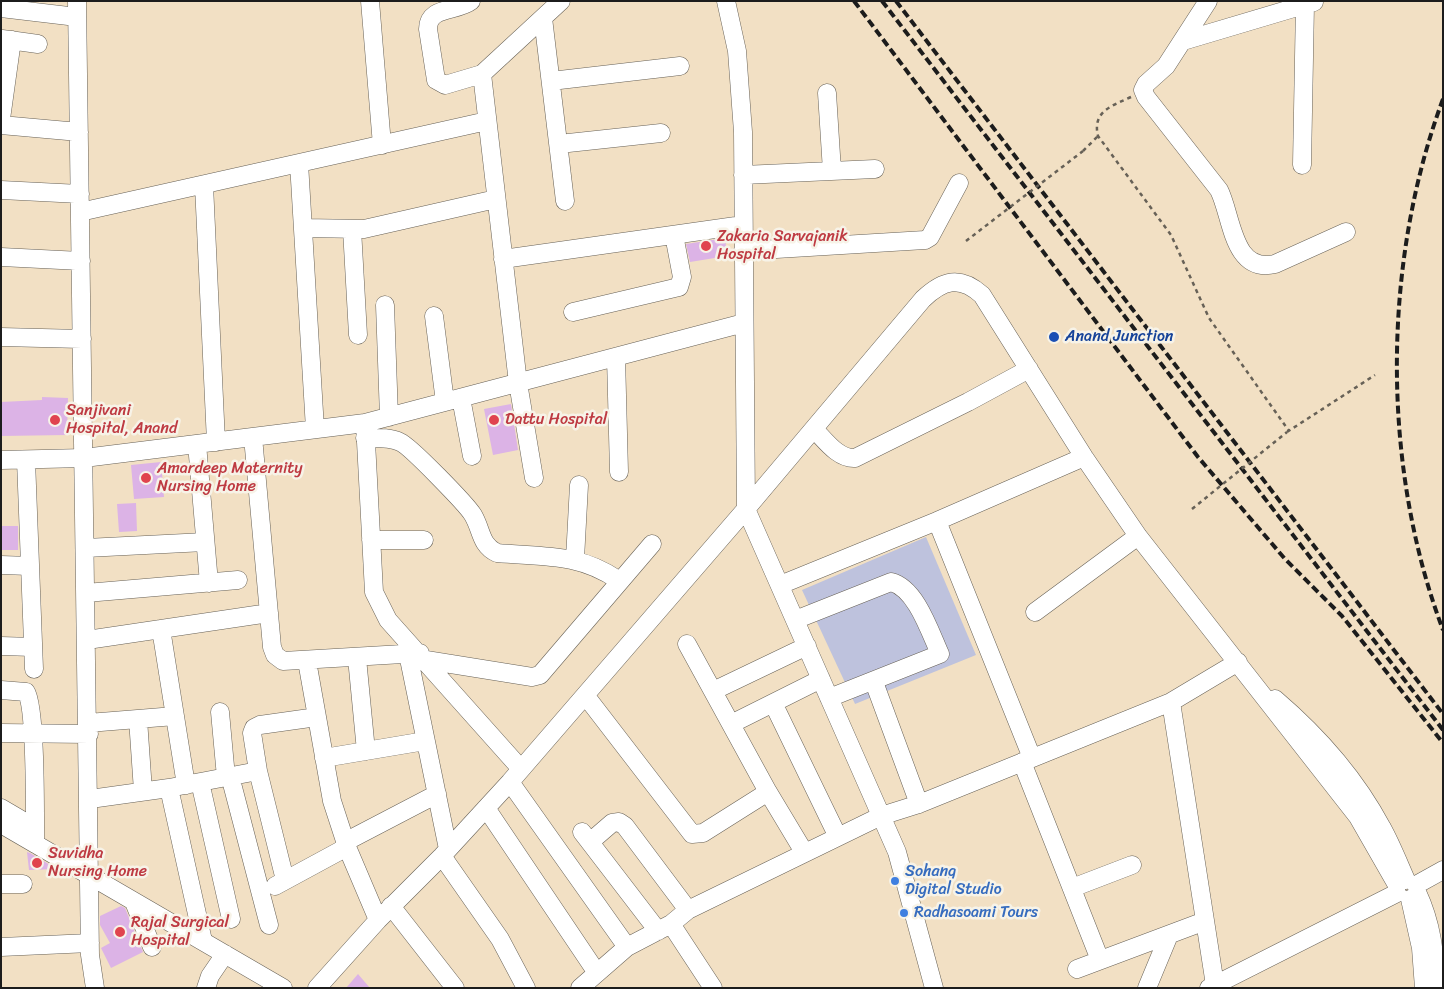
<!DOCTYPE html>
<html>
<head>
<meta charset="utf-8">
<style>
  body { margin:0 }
  #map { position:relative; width:1444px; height:989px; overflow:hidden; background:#f2e0c4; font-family:Sriracha,sans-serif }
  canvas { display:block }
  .frame { position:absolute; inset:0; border:2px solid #1c1c1c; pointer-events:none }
</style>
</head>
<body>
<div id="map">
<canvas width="1444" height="989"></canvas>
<div class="frame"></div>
</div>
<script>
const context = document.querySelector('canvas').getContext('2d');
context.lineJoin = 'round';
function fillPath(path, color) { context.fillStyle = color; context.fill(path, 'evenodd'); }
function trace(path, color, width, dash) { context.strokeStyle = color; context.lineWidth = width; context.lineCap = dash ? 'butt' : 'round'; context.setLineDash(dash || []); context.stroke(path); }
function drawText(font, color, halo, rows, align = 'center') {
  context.font = font + ' Sriracha,sans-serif'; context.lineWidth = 5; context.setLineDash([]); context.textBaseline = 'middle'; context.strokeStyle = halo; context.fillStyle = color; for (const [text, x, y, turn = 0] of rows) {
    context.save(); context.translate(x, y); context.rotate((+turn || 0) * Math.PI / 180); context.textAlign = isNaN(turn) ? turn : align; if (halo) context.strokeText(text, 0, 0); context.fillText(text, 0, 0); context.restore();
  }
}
const industrial = new Path2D(`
  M926 537 976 655 855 704 802 590Z`);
const building = new Path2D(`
  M725 238 727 256 690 262 686 244Z
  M42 397 68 398 67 435 1 436V402L42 400Z
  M511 404 518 450 493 455 484 409Z
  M161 462 164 497 134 499 131 465Z
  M136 503 137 531 119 532 117 504Z
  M1 526H18V550H1Z
  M27 852 30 853 57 869 29 870Z
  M121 906 125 908 143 952 111 968 101 948 110 943 100 925V916Z
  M358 974 370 988H346Z`);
const path = new Path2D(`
  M1131 97C1112 106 1092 111 1098 136L1171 235 1209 318 1289 431
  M1083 151 1098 136
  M1287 432 1375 375`);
const minor = new Path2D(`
  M77 1 90 955 95 988
  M370 1 382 145
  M471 1C457 12 428 6 428 29L436 80 445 85 482 74
  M726 1 737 51 743 132 746 509 897 852 934 988
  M1208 1 1166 66 1146 84 1143 90 1146 97 1219 190C1232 215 1232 274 1275 264L1346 232
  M1 8 77 17
  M543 18 565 201
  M2 39 38 44
  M1183 41 1314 2
  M551 81 680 66
  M827 93 832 171
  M1 119 12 40
  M1 125 79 132
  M559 144 661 133
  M299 163 315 429
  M1302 165 1305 4
  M743 175 875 169
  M204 185 216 442
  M1 190 80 194
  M80 212 487 121
  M303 228 364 229 496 199
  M352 229 358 335
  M743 251 925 240 930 237 959 183
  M1 257 81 261
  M503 259 743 225
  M385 305 389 417
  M573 312 679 287 682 277 674 235
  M434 316 445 402
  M1 337 82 339
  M616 357 619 472
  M461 398 472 456
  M365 423 374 592 388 620 521 769
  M814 429C825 440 838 459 855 458L968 402 1029 369
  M253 437 272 647 275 655 283 661 420 653
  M365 438C376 438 390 437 400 442 410 446 467 505 473 515 482 530 480 545 497 553 543 557 579 553 618 580
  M197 444 209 583
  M1 460 84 458 365 423 744 323
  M26 460 34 669
  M534 478 518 383 482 74 561 1
  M937 521 1032 758
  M371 540H424
  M86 548 205 542
  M575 559 579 485
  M1 565 30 566
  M780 585 937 521 1084 457
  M86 593 238 580
  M1035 612 1138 536
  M795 620 891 582C916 588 930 632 940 654L829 698
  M161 629 186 785
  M87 640 269 613
  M687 644 768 792 804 852
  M1 646 33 647
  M408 654 448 849
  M357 658 366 751
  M426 660 532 677 540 675 652 544
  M307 661 332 801 347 847 378 920
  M874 682 919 804
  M1 690 26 692C36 706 35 819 35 844
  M713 691 807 646
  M585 695 692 834 703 833 768 792
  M1275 699C1316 734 1356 779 1382 828 1391 844 1398 862 1406 880
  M1171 702 1215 985
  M773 703 838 837
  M220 712 226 777
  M138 719 143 791
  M88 723 175 716
  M731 724 821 679
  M1 733 89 734
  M324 758 425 741
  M1022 762 1100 960
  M230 776 269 925
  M200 782 231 919
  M510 782 627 947
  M169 788 203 941
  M90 799 169 788 258 771
  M1 808 35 828
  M486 808 597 973
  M1 824 283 988
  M582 832 658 931
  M345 842 437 794
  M590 842 612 823 619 822 625 826 688 910
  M442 856 500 939 526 988
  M285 880 258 771 252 733 254 728 260 725 317 717
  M1 884H23
  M1416 885 1443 870
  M275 886 347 847
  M1072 888 1132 865
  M1417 892C1432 924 1435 953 1436 988
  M1410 899 1421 948 1424 988
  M134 902 152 947
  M391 906 455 988
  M671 924 713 988
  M1 947 90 943
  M1077 969 1205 921
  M206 988 210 976 225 954
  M317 988 378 920 442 856 510 782 746 509 923 299C943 280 960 275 982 295L1084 457 1138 536 1358 817 1397 885
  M580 988 627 947 671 924 688 910 881 816 919 804 1171 702 1238 662
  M1147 988 1169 935
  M1209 988 1397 893`);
const rail = new Path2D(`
  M854 1 1198 457 1285 559 1342 616 1443 743
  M882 1 1443 730
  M896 1 1443 714
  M1443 99C1382 263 1381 466 1443 630`);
const pathBridge = new Path2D(`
  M966 241 1083 151
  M1192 509 1287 432`);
const markers = [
  [706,246,6,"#e0444e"],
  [1054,337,6,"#1a4fb4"],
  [55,420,6,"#e0444e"],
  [494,420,6,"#e0444e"],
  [146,478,6,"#e0444e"],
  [37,863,6,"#e0444e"],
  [895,881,5,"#3f7fe0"],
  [904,913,5,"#3f7fe0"],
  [120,932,6,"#e0444e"]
];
const healthNames = [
  ["Zakaria Sarvajanik",717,237],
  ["Hospital",717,255],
  ["Sanjivani",66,411],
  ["Hospital, Anand",66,429],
  ["Dattu Hospital",505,420],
  ["Amardeep Maternity",157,469],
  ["Nursing Home",157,487],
  ["Suvidha",48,854],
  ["Nursing Home",48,872],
  ["Rajal Surgical",131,923],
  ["Hospital",131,941]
];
const transitNames = [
  ["Anand Junction",1065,337]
];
const shopNames = [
  ["Sohang",905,872],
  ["Digital Studio",905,890],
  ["Radhasoami Tours",914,913]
];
fillPath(industrial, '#bec2dd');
fillPath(building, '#dcb3e6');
trace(minor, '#676157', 19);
trace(path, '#676157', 2.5, [4, 4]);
trace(minor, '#fff', 18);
trace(rail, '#1c1c1c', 4, [8, 4]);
trace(pathBridge, '#676157', 2.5, [4, 4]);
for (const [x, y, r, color] of markers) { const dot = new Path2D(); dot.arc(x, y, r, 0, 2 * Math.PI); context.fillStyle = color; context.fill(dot); trace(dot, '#f7f3e8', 2); }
drawText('16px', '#be3a42', '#f7f3e8', healthNames, 'left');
drawText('16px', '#164399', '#f7f3e8', transitNames, 'left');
drawText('16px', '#366cbe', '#f7f3e8', shopNames, 'left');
</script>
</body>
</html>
